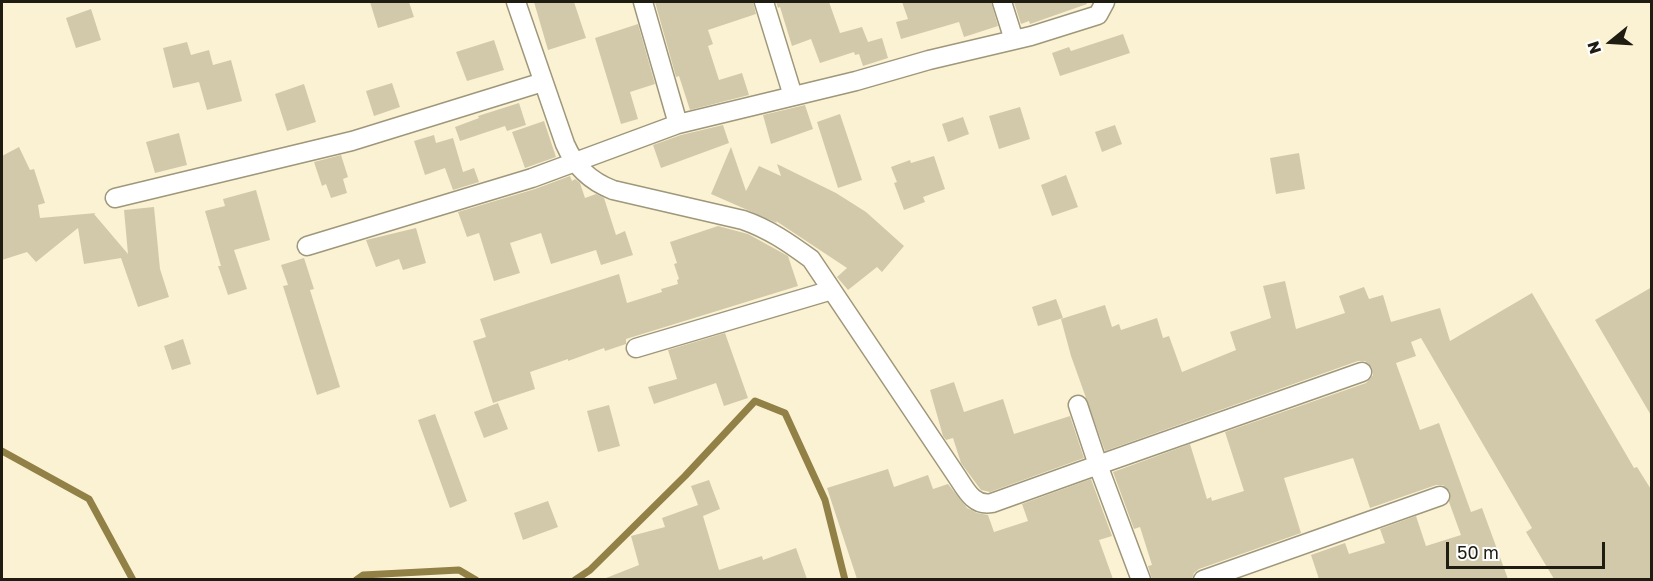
<!DOCTYPE html>
<html>
<head>
<meta charset="utf-8">
<style>
  body { margin:0 }
  #map { position:relative; width:1653px; height:581px; overflow:hidden; background:#fbf2d3; font-family:"Golos Text",sans-serif }
  canvas { display:block }
  .frame { position:absolute; inset:0; border:3px solid #1f1c11; pointer-events:none }
  .north { position:absolute; left:1581px; top:12px; width:60px; height:60px; -webkit-text-stroke:4px #fff; paint-order:stroke; rotate:252deg; font-size:16px; font-weight:700; line-height:24px; text-align:center; color:#1f1c11 }
  .north::after { content:''; display:block; margin:auto; width:21px; height:27px; background:#1f1c11; clip-path:polygon(50% 0,100% 100%,50% 72%,0 100%) }
  .scale { position:absolute; left:1446px; top:542px; width:159px; height:27px; box-sizing:border-box; border:3px solid #1f1c11; border-top:0; padding-left:8px; font-size:18px; line-height:21px; white-space:nowrap; color:#1f1c11; -webkit-text-stroke:4px #fff; paint-order:stroke }
</style>
</head>
<body>
<div id="map">
<canvas width="1653" height="581"></canvas>
<div class="frame"></div>
<div class="north">N</div>
<div class="scale">50 m</div>
</div>
<script>
const context = document.querySelector('canvas').getContext('2d');
context.lineJoin = 'round';
function trace(path, color, width, dash) { context.strokeStyle = color; context.lineWidth = width; context.lineCap = dash ? 'butt' : 'round'; context.setLineDash(dash || []); context.stroke(path); }
function fillPath(path, color) { context.fillStyle = color; context.fill(path, 'evenodd'); }
const stream = new Path2D(`
  M2 451 89 499 133 580
  M356 580 363 575 459 570 476 580
  M575 580 590 570 685 476 755 401 785 413 825 500 845 580`);
const building = new Path2D(`
  M370 2H409L414 17 378 28Z
  M534 2H574L586 38 548 50Z
  M655 2H753L756 14 708 30 713 44 708 46 719 80 742 73 749 95 690 110 679 76 676 77Z
  M776 2H829L840 33 862 27 868 42 882 38 888 58 863 66 859 54 855 55 854 52 820 63 811 39 792 46 780 7 778 8Z
  M902 2H991L998 26 964 37 959 22 901 39 896 22 908 19Z
  M1014 2H1086L1087 4 1030 24 1029 21 1021 24Z
  M91 9 101 40 76 48 66 18Z
  M638 24 655 84 630 92 638 119 621 124 595 38Z
  M1123 34 1130 53 1060 76 1052 53 1069 47 1071 51Z
  M494 40 504 70 467 81 456 52Z
  M187 42 191 55 209 50 213 65 231 60 242 101 207 110 199 82 173 88 163 48Z
  M392 83 400 107 374 116 366 91Z
  M304 84 316 122 287 131 275 94Z
  M519 103 526 125 507 131 505 126 460 141 455 127 479 118 478 116Z
  M805 105 813 129 771 144 763 115Z
  M1020 107 1030 139 999 149 989 116Z
  M840 114 862 180 838 188 817 122Z
  M963 117 969 134 948 142 942 124Z
  M544 121 556 157 525 168 512 132Z
  M723 125 729 143 661 168 653 145 681 135Z
  M1115 125 1122 144 1102 152 1095 132Z
  M179 133 187 165 155 173 146 142Z
  M434 135 436 143 453 138 463 172 474 168 479 182 453 190 445 168 425 175 414 141Z
  M19 147 30 170 34 169 45 203 38 205 40 218 96 213 94 214 128 254 124 210 154 207 160 269 169 297 138 307 121 258 84 264 78 228 36 262 27 252 2 260V156Z
  M731 147 746 191 759 166 781 176 777 164 836 193 866 212 904 246 882 272 877 267 848 290 837 277 847 268 776 221 777 223 711 194Z
  M1299 153 1305 189 1276 194 1270 158Z
  M341 155 348 177 343 179 347 193 331 198 326 184 322 186 314 162Z
  M934 156 945 189 923 197 925 202 904 210 894 183 897 182 891 167 910 160 911 163Z
  M1066 175 1078 207 1052 216 1041 185Z
  M570 176 572 181 575 179 580 183 585 198 596 194 604 198 616 235 625 231 633 255 601 265 596 250 551 264 541 233 510 243 520 273 494 281 479 233 467 237 458 212 535 189Z
  M256 190 270 240 234 250 247 289 228 295 218 266H221L205 211 225 206 223 199Z
  M718 226 748 234 788 256 798 286 626 339V344L605 351 604 348 568 361V359L530 372 535 389 493 403 473 341 486 337 480 319 619 274 627 303 662 292 661 289 678 284 677 280 679 279 674 264 677 263 670 242Z
  M416 228 426 263 403 270 399 259 376 267 366 240Z
  M304 258 314 289 310 290 340 387 317 395 283 286 288 285 281 265Z
  M1285 281 1296 329 1345 313 1339 296 1364 287 1369 299 1383 295 1391 322 1440 308 1450 341 1532 293 1634 468 1637 467 1652 491V579H1554L1526 532 1532 528 1421 338 1411 342 1416 356 1396 363 1420 430 1439 423 1471 512 1482 508 1508 579H1319L1311 555 1345 543 1349 554 1385 543 1380 529 1416 516 1426 546 1461 535 1449 502 1450 492 1443 485H1436L1370 508 1353 458 1284 478 1301 533 1199 569 1194 573 1192 579H1152L1148 566 1152 565 1140 527 1134 529 1113 472 1190 444 1207 499 1211 497 1212 501 1244 491 1225 432 1366 383 1373 375 1372 368 1365 361H1358L1105 451 1071 356 1061 319 1105 305 1112 327 1119 324 1121 330 1157 318 1163 338 1169 336 1182 372 1236 350 1230 332 1271 318 1263 286Z
  M1652 287V417L1595 320Z
  M1056 299 1063 318 1038 326 1032 307Z
  M725 333 748 398 724 406 716 383 654 404 648 387 677 379 668 350Z
  M183 339 191 364 172 370 164 346Z
  M954 382 964 412 1003 399 1014 434 1070 416 1084 458 990 492 981 490 961 463 953 438 946 440 943 436 930 390Z
  M498 403 508 429 484 438 474 412Z
  M609 405 620 446 598 452 587 411Z
  M435 414 467 501 450 508 418 420Z
  M888 469 894 487 928 475 933 489 948 484 967 508 977 513 988 515 994 532 1028 521 1022 504 1091 479 1112 536 1099 540 1113 579H857L827 488Z
  M709 480 720 509 703 516 719 570 762 556 763 560 796 548 807 579H606V578L639 565 631 536 665 527 662 518 698 505 691 486Z
  M548 501 558 527 523 540 514 513Z`);
const minor = new Path2D(`
  M516 2 565 144C575 167 590 181 613 190L743 220C769 229 789 243 811 259L956 475C965 488 973 507 992 503L1098 465 1141 580
  M643 2 678 124
  M764 2 793 96
  M1002 2 1014 40
  M115 198 352 141 543 82
  M307 246 532 178 678 124 856 81 929 60 1031 36 1098 15 1105 2
  M636 348 832 290
  M1078 405 1098 465 1362 372
  M1203 580 1440 496`);
trace(stream, '#918147', 7);
fillPath(building, '#d2c9ab');
trace(minor, '#9f977a', 21);
trace(minor, '#fff', 18);
</script>
</body>
</html>
